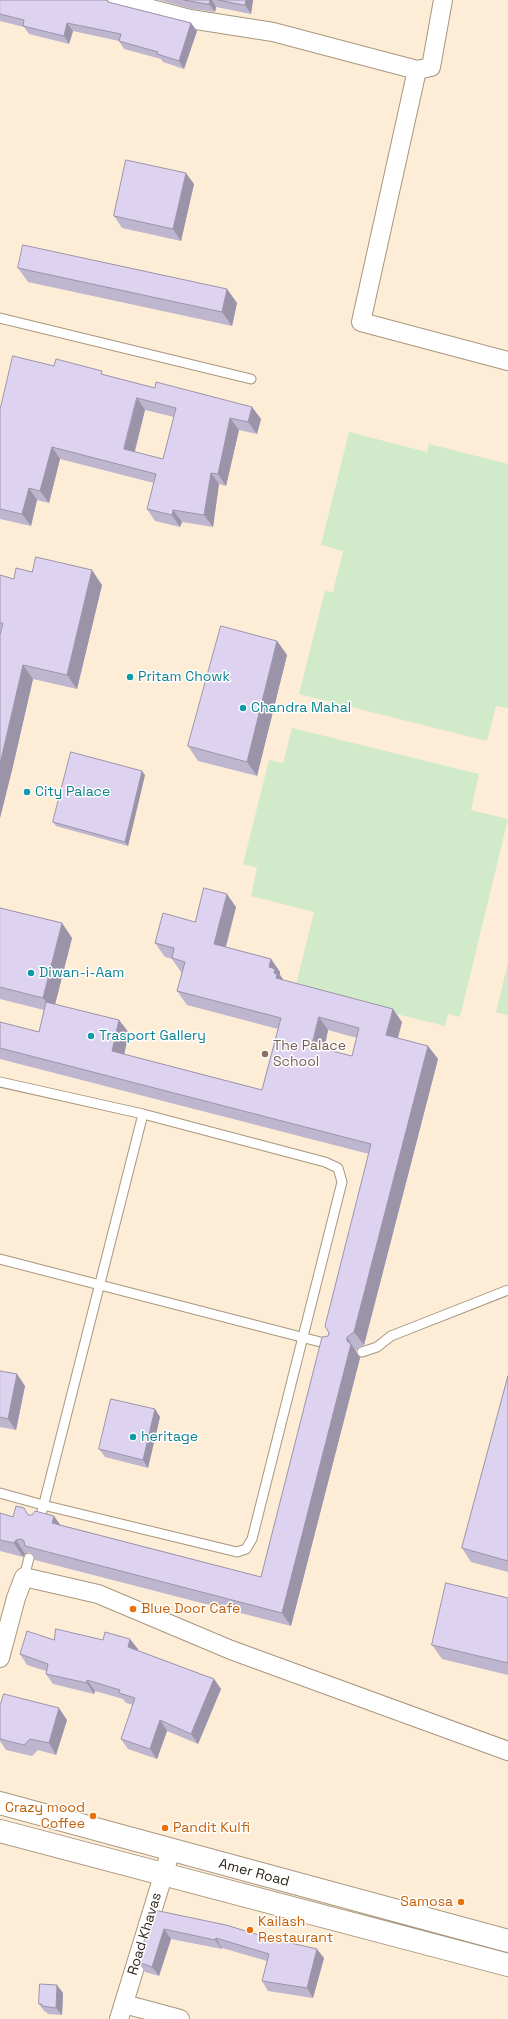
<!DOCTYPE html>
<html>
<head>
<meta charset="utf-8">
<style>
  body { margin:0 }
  canvas { display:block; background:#fdedd7 }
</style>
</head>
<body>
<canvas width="508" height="2019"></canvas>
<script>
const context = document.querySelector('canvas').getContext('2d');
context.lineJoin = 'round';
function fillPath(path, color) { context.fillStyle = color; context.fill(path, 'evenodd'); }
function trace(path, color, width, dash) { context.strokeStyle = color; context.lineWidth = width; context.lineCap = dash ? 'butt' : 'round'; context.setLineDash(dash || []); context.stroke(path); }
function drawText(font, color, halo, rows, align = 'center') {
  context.font = font + ' "Space Grotesk",sans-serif'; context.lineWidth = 3; context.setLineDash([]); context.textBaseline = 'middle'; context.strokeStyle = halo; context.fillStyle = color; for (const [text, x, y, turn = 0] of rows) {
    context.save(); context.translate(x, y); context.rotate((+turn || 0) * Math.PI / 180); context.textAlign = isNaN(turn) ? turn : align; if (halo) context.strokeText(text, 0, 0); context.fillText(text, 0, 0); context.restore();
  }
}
const green = new Path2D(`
  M349 432 427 452 429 444 508 464V708L496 706 487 741 299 694 325 591 333 592 343 551 321 545Z
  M292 728 479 774 471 810 508 819 460 1017 448 1014 445 1026 295 989 314 912 251 896 257 868 243 864 269 760 283 763Z
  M508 963V1015L496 1012Z`);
const service = new Path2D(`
  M0 318 251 379
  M0 1082 143 1114 325 1162 338 1168 342 1182 252 1539 246 1549 237 1552 43 1505 0 1493
  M0 1259 332 1345
  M362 1352 377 1347 391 1336 508 1290
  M39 1523 143 1114
  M24 1577 29 1558`);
const minor = new Path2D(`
  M117 0 190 19 273 32 417 70 431 67 443 0
  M417 70 361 322 508 361
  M0 1658 16 1598 24 1577 98 1594 231 1650 508 1751
  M124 2004 180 2019
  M119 2019 171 1850`);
const secondary = new Path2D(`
  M0 1803 508 1941
  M0 1831 508 1965`);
const wall = new Path2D(`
  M0 0 107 1 108 2 191 23 197 31 184 69 163 62 161 59 124 49 119 41 73 31 69 44 29 34 24 27 0 21Z
  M159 0H253L251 14 216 7 215 12 192 9Z
  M194 184 181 241 122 228 114 216Z
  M18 268 227 289 237 303 232 326 28 282Z
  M54 366 105 375 155 388 252 407 261 419 257 434 239 430 226 486 219 484 213 527 182 522 180 527 155 521 147 509 154 483 60 459 49 503 37 500 31 526 0 519V410ZM145 410 174 417 163 459 135 452Z
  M32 572 102 585 77 689 33 679 13 766 0 818V575L14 579Z
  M277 641 287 655 257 776 198 761 188 746Z
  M145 775 128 846 56 826 53 822Z
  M236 907 226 947 271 959 280 972V975L283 980 402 1022 398 1038 428 1046 438 1059 364 1345 356 1350V1352L360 1358 291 1626 35 1560 30 1552 25 1554 23 1557 0 1551V1513L13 1517 24 1508 28 1515 61 1525 261 1577 328 1336 329 1333 369 1154 0 1059V1022L39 1032 44 1010 0 999V908L62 923 72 938 55 1005 119 1020 129 1033 124 1054 262 1090 278 1029 187 1005 177 991 182 972H181L172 959 165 957 155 943 195 922ZM328 1030 357 1038 352 1056 324 1049Z
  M0 1371 17 1374 25 1386 16 1430 0 1427Z
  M508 1376V1572L471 1562 462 1548Z
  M155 1409 160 1417 148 1468 105 1457 99 1449Z
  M508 1598V1675L442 1659 432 1645Z
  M54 1640 138 1649 137 1650 214 1679 221 1689 198 1744 167 1731 157 1759 128 1749 121 1739 133 1705 126 1703 123 1699 95 1691 94 1694 53 1684 46 1674V1671L27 1665 20 1654Z
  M67 1720 56 1755 38 1750 32 1756 6 1750 0 1741V1739Z
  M154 1910 324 1958 313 1998 268 1991 262 1981 267 1961 222 1948V1949L171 1939 159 1976 145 1972 138 1962Z
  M63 1993 62 2015 48 2014 46 2012H45L39 2004Z`);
const shadedWall = new Path2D(`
  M210 0H212L216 7 215 12 209 4Z
  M246 0H253L251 14 245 5Z
  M67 23 73 31 69 44 64 36Z
  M191 23 197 31 184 69 179 61Z
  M186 173 194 184 181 241 173 229Z
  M227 289 237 303 232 326 222 312Z
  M137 398 145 410 132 461 124 449Z
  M252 407 261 419 257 434 248 422Z
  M230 418 239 430 226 486 218 474Z
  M52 447 60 459 49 503 40 491Z
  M211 473 219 484 213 527 204 515Z
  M29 488 37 500 31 526 22 514Z
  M173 510 182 522 180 527 172 515Z
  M92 570 102 585 77 689 67 675Z
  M277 641 287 655 257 776 247 762Z
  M23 665 33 679 13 766 0 818V764Z
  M142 771 145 775 128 846 125 842Z
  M227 894 236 907 223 957 214 944Z
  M62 923 72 938 53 1012 43 998Z
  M271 959 280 972V975L285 982 276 978 269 967Z
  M393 1009 402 1022 395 1048 386 1035Z
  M319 1017 328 1030 322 1060 312 1046Z
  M119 1020 129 1033 122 1064 112 1051Z
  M428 1046 438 1059 364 1345 354 1332Z
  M347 1337 360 1358 291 1626 282 1613 347 1341Z
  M17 1374 25 1386 16 1430 8 1419Z
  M155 1409 160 1417 148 1468 143 1460Z
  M54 1516 64 1530 52 1523Z
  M16 1540 25 1554 23 1557 14 1543Z
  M130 1639 138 1649 135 1657 128 1647Z
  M214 1679 221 1689 198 1744 191 1734Z
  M87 1680 95 1691 94 1694 87 1683Z
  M59 1708 67 1720 56 1755 49 1743Z
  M160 1720 167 1731 157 1759 150 1749Z
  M164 1929 171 1939 159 1976 152 1967Z
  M216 1938 222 1948V1949L215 1940Z
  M317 1949 324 1958 313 1998 307 1988Z
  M57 1985 63 1993 62 2015 56 2008Z`);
const building = new Path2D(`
  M0 0H107L108 2 191 23 179 61 157 54 158 52 119 41 121 34 67 23 64 36 23 26 24 20 0 14Z
  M184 0H210L209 4Z
  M218 0H246L245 5Z
  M126 160 186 173 173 229 114 216Z
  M23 245 227 289 222 312 18 268Z
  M13 356 54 366 56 359 102 371 101 374 155 388 156 382 252 407 248 422 230 418 218 474 211 473 204 515 173 510 172 515 147 509 156 474 52 447 40 491 29 488 22 514 0 509V410ZM137 398 176 408 163 459 124 449Z
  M36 557 92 570 67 675 23 665 0 764V635L3 623H0V575L14 579 16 568 32 572Z
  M221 626 277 641 247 762 188 746Z
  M71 752 142 771 125 842 53 822Z
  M204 888 227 894 214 944 271 959 269 967 275 969 274 973 277 974 276 978 393 1009 386 1035 428 1046 354 1332 347 1337V1341L351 1344 282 1613 25 1546 24 1541 21 1539 16 1540 14 1543 0 1540V1513L13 1517 16 1506 24 1508 28 1515H32L35 1511 54 1516 52 1523 261 1577 322 1337 328 1336 329 1333 325 1326 371 1144 0 1048V1022L39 1032 46 1002 119 1020 112 1051 262 1090 281 1018 177 991 185 962 172 958 174 948 155 943 163 913 195 922ZM319 1017 359 1028 352 1056 312 1046Z
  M0 908 62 923 43 998 0 987Z
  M0 1371 17 1374 8 1419 0 1417Z
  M508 1376V1561L462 1548Z
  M111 1399 155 1409 143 1460 99 1449Z
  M446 1583 508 1598V1663L432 1645Z
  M56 1629 103 1640 105 1632 130 1639 128 1647 214 1679 191 1734 160 1720 150 1749 121 1739 135 1698 119 1693 120 1690 87 1680V1683L46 1674 48 1664 20 1654 27 1631 54 1640Z
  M4 1694 59 1708 49 1743 30 1739 24 1745 0 1739V1706Z
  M154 1910 226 1925 269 1938 317 1949 307 1988 262 1981 269 1954 216 1938 215 1940 164 1929 152 1967 138 1962Z
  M40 1984 57 1985 56 2008 42 2006V2004H39Z`);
const markers = [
  [130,677,4,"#0f9aa8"],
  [243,708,4,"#0f9aa8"],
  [27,792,4,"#0f9aa8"],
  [31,973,4,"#0f9aa8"],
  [91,1036,4,"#0f9aa8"],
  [265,1054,4,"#8d6e63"],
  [133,1437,4,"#0f9aa8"],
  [133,1609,4,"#e8710a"],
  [93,1816,4,"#e8710a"],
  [165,1828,4,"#e8710a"],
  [461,1902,4,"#e8710a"],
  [250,1930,4,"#e8710a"]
];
const cultureNames = [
  ["Pritam Chowk",138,677],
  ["Chandra Mahal",251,708],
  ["City Palace",35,792],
  ["Diwan-i-Aam",39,973],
  ["Trasport Gallery",99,1036],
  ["heritage",141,1437]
];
const educationNames = [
  ["The Palace",273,1046],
  ["School",273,1062]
];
const foodNames = [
  ["Blue Door Cafe",141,1609],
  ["Crazy mood",85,1808,"right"],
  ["Coffee",85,1824,"right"],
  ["Pandit Kulfi",173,1828],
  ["Samosa",453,1902,"right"],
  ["Kailash",258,1922],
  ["Restaurant",258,1938]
];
const streetNames = [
  ["Amer Road",254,1873,15],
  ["Road Khavas",145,1934,-73]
];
fillPath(green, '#d1eaca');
trace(service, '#a9967d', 11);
trace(minor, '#a9967d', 20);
trace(secondary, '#a9967d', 24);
trace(service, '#fff', 9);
trace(minor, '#fff', 18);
trace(secondary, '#fff', 22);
fillPath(wall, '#beb5cf');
fillPath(shadedWall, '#9b94a9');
fillPath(building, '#ddd3f1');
trace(building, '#9b94a9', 1);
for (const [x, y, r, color] of markers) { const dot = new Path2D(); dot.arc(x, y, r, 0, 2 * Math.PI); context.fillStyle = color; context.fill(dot); trace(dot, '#fff', 1.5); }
drawText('14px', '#0d838f', '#fff', cultureNames, 'left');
drawText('14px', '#785e54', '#fff', educationNames, 'left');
drawText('14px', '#c56008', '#fff', foodNames, 'left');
drawText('14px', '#2e261c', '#fff', streetNames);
</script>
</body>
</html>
